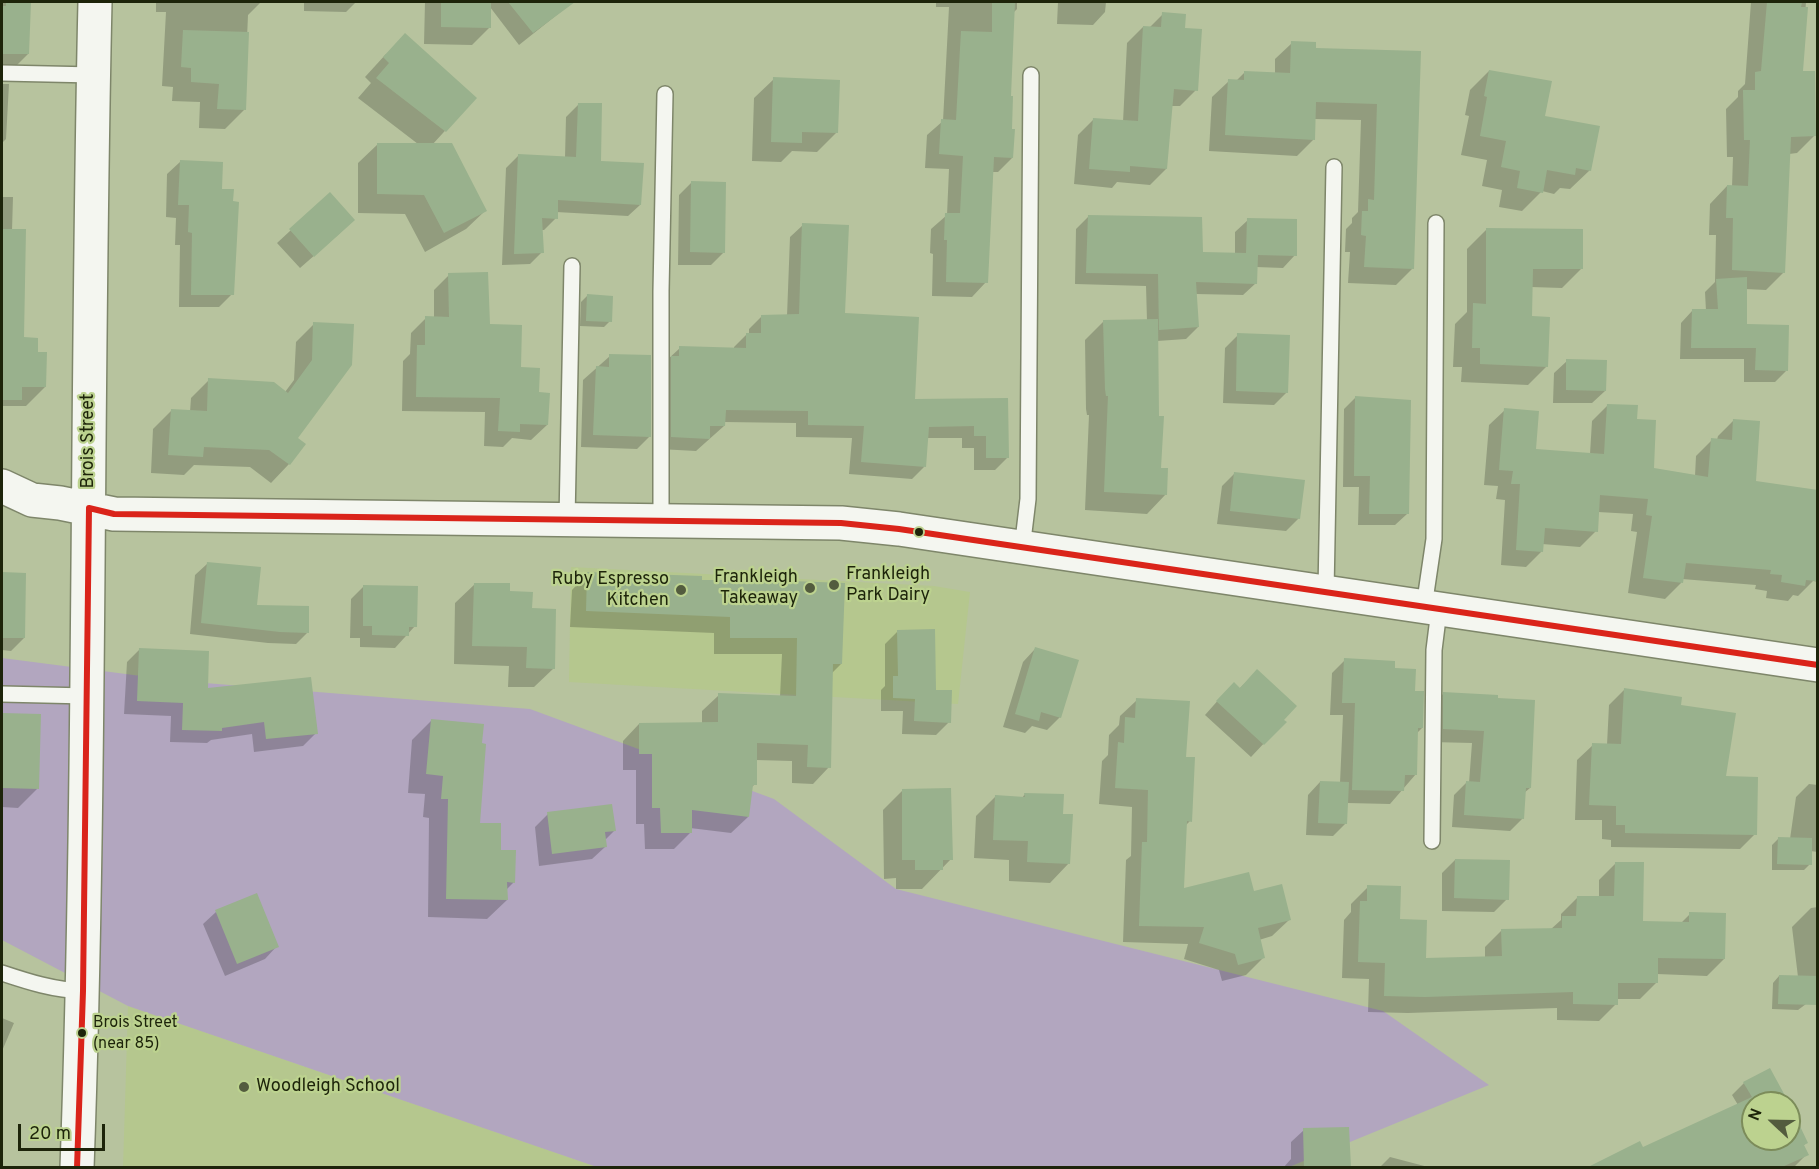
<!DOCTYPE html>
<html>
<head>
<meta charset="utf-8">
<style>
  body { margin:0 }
  #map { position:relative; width:1819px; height:1169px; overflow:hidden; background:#b7c39e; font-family:Overpass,sans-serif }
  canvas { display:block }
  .frame { position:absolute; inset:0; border:3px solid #1d240a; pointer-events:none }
  .north { position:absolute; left:1741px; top:1091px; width:60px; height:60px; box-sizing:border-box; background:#bcd28f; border:2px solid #7c8c5a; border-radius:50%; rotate:292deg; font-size:16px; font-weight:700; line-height:24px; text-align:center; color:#1d240a }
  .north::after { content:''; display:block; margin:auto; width:21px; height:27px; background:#535c3e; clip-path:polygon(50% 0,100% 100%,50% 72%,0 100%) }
  .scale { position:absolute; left:18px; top:1124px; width:87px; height:27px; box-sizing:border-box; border:3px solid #1d240a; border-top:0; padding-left:8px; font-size:18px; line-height:21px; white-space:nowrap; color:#1d240a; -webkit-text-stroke:4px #bcd28f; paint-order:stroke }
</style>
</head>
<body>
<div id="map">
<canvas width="1819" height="1169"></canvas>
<div class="frame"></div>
<div class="north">N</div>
<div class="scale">20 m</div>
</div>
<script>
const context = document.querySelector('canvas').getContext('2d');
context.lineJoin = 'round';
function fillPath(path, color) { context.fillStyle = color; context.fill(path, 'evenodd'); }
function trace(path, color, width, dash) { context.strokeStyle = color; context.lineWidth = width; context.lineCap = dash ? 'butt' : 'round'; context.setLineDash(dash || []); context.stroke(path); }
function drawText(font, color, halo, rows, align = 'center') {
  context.font = font + ' Overpass,sans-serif'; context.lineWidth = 4.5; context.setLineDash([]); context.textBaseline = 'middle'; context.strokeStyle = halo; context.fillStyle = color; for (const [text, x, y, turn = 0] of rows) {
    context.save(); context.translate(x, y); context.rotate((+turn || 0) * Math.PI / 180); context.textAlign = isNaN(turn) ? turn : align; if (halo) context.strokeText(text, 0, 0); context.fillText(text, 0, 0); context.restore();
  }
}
const built = new Path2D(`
  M571 567 934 586 970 592 958 704 569 682Z
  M128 1006 597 1167 123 1168Z`);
const green = new Path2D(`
  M2 658 180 681 530 709 774 799 896 889 1383 1011 1489 1085 1289 1167H597L128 1006 2 940Z`);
const shadow = new Path2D(`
  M2 2H29L28 54 9 73H2Z
  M156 2H261L248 15 244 110 225 129 199 128 200 102 172 101 173 87 162 86 166 12H156Z
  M304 2H356L346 12 304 11Z
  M425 2H573L519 45 490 7 489 28 472 45 424 44Z
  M936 2H1017V9L1013 13 1009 98 1012 158 998 172H992L986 282 972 297 932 296 933 254 930 253 931 229 947 215 949 169 925 168 927 135 943 121 949 7H936Z
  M1058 2H1106L1105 12 1093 25 1057 24Z
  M1751 2H1806L1801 72 1814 136 1797 153 1789 154 1784 272 1766 290 1745 289V326L1786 371 1775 382H1744V359H1680L1681 323 1692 311H1706L1705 292 1715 282 1716 235H1709L1710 204 1727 186 1732 187 1733 157H1727L1726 109 1738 97V91L1745 84Z
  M1163 14 1184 30 1196 90 1180 106H1171L1166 169 1150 185 1117 182 1112 188 1074 184 1078 135 1094 119 1123 122 1127 43 1143 27 1149 28Z
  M1292 43 1314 49 1420 52 1413 268 1396 285 1348 283 1350 252H1345L1346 229 1352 223V218L1358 212 1361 120 1314 119 1313 140 1297 156 1209 151 1212 97 1229 81H1236L1245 72 1275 74V59Z
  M386 54 475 98 432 145 486 210 466 229 425 252 405 214 358 213V163L378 144H418L358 98 371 83 365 77Z
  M1489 71 1544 117 1590 170 1570 189 1560 188 1554 194 1542 191 1522 211 1499 207 1502 190 1482 186 1487 160 1461 155 1469 116 1465 115 1470 90Z
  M774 79 837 132 817 152 792 151 781 162 752 161 754 98Z
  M2 84H9L6 139 2 143Z
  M578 105 599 162 640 205 628 216 556 212V218L544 230H541L542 252 530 264 502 265 506 168 518 156 565 158 566 117Z
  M180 162 220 190 232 294 219 307H179L180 245H175L176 218 166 217 167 174Z
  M692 182 724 252 711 265H678L679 195Z
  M330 194 340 233 300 268 277 243Z
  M2 197H13L12 231 22 339 36 353 45 387 26 406H2Z
  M1088 217 1201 253 1235 254V232L1248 220 1295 255 1283 268 1256 267V283L1243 295 1196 294 1198 327 1186 339 1157 341 1159 469 1166 494 1147 514 1085 510 1089 415H1087L1086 409 1085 340 1104 321H1147L1146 286 1075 284 1076 229Z
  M803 225 844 314 914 400H1007V458L995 470H974V448H962V438H926L924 467 912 479 849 474 852 438 796 437V423L724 422V426L696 451 659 449 667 360 680 348 734 349V347L747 334H749V329L762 316H787L790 237Z
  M1487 229 1581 269 1562 288 1531 287 1530 318 1547 366 1528 385 1461 382 1462 367H1453L1455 324 1467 312V249Z
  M449 275 520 369 547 425 531 440 512 438 503 447 484 446 485 412 402 411 403 361 410 354 411 333 426 318H434V290Z
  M587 296 610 321 604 327 580 326 581 302Z
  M314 324 352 326 295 438 304 444 289 464 271 483 250 467 194 465 184 475 151 473 153 429 171 411 190 412 191 398 209 380 285 392 294 380 296 342Z
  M1238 335 1287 392 1274 405 1223 403 1225 348Z
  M610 356 650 436 637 449 581 447 583 380Z
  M1567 361 1605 391 1592 403H1553L1554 373Z
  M1356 397 1407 514 1395 525H1358L1359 487H1343L1344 409Z
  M1608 405 1635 420 1653 469 1695 476 1696 456 1712 440H1717L1718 436 1733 421 1754 483 1818 491V582L1813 581 1798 596 1793 595 1788 601 1766 598 1767 591 1755 589 1756 585 1682 579 1681 583 1665 599 1628 593 1637 532 1631 531 1633 514 1598 512 1596 531 1580 547 1542 544V551L1526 567 1501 565 1505 500 1496 499 1498 486 1484 485 1489 425 1505 410 1534 451 1590 454 1592 421Z
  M1234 474 1299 518 1286 531 1217 524 1222 486Z
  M207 564 256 607 307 633 296 644 268 643 190 634 195 575Z
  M588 573 701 582 763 581 841 664 832 673 829 767 813 784 792 783V761L756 760 755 784 751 788 748 817 731 833 690 828V833L674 849H645L644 824H636V770H623V741L639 724H702V711L719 695 780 697 782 654H714V633L570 627 572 590Z
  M2 574H25L24 638 11 651 2 650Z
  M475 584 508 593 531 610 554 668 534 687H508L509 666 454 664 455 603Z
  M364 586 415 626 395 648 360 647V638H350L351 599Z
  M897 632 935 691 949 722 936 735 902 734 903 711H881V690L885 686V644Z
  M140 649 206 690 316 733 303 746 254 752 252 734 211 740 207 743 170 742 171 716 124 714 127 662Z
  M1035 649 1060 717 1047 730 1032 726 1025 733 1003 727 1023 662Z
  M1345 660 1393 670 1413 692 1422 728 1417 733 1416 774 1390 804 1347 803 1346 823 1333 836 1306 835 1308 795 1320 782 1340 783 1343 715H1330L1332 673Z
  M1257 671 1284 722 1251 757 1205 715 1221 697 1239 689Z
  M1624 690 1679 707 1724 778 1755 834 1740 849 1611 847V840L1602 839V820H1575L1577 760 1593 745H1607L1609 705Z
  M1444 693 1497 696 1530 788 1524 793 1523 818 1510 831 1452 827 1454 795 1467 782 1469 783 1472 743 1431 742V706Z
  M1137 700 1185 758 1190 821 1185 826 1183 890 1253 893 1289 920 1272 936 1259 940 1263 958 1246 975 1222 981 1219 970 1184 959 1188 944 1123 942 1126 860 1131 856 1132 807 1099 804 1102 761 1108 755 1109 735 1119 725 1120 716Z
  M2 715 39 716 37 789 18 808 2 807Z
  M432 720 478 824 499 852 514 882 506 890 507 900 487 919 428 917 429 818 423 817 425 794 408 793 412 740Z
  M1809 784 1818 785V852L1810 851V864L1804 870H1772V845L1778 839H1790L1796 797Z
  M902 791 951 859 922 889H896V878L884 879 883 810Z
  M1025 794 1062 815 1069 863 1050 883 1009 881V860L974 858 976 816 995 797 1022 798Z
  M548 814 614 831 604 841 605 847 592 859 539 866 535 827Z
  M1455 860 1507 899 1494 912 1442 911V873Z
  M1616 863 1642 923H1681L1690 914 1724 959 1707 976 1657 974V982L1640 999H1616V1004L1599 1021 1557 1020V1008L1408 1013 1368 1012 1369 979 1342 978 1344 920 1351 912V904L1368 887 1399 921 1425 959 1485 958V947L1502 930H1550L1561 920V914L1578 897 1599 898V880Z
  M1818 907V995L1798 1010 1772 1009 1773 983 1779 976 1798 977 1792 927 1811 908Z
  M216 912 277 946 265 959 225 976 203 924Z
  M2 1018 14 1023 2 1051Z
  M1744 1083 1786 1103H1753V1139H1789V1109L1806 1143 1803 1146 1807 1154 1795 1166 1591 1168 1640 1143 1643 1149 1738 1105 1732 1095Z
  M1348 1128 1349 1168H1283L1291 1159V1142L1304 1130Z
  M1390 1157 1432 1168H1379Z`);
const building = new Path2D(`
  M6 2H31L29 54H2V6H6Z
  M441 2H491V28L441 27Z
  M508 2H575L533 33Z
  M992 2H1015L1011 96H1013L1012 129H1015L1013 158 994 157 988 283 946 282 947 240H944L945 213H960L963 156 939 154 941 119 956 120 961 31 992 32Z
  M1767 2H1802L1801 7H1808L1803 71H1815L1816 136 1791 137 1785 273 1732 270 1733 218H1726L1727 185 1748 186 1750 140H1744L1743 90H1755V72L1761 71Z
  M1162 12 1186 14 1185 28 1202 29 1198 91 1174 89 1167 169 1130 166V172L1089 169 1093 118 1138 121 1143 26 1161 27Z
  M183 30 249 32 246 110 217 109 219 84 191 82V68L181 67Z
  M405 33 477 98 446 132 376 78 389 63 383 57Z
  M1291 41 1316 42V48L1421 51 1414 269 1364 267 1366 236 1361 235 1362 211H1368V199L1374 200 1377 104 1316 102 1315 140 1225 135 1228 79 1244 80V71L1290 73Z
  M1489 70 1552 81 1545 116 1600 126 1591 171 1576 168 1575 175 1547 170 1543 193 1517 188 1520 171 1501 167 1506 141 1480 136 1487 97 1484 96Z
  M773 77 840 80 838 133 802 132V143L771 142Z
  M578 103H602L601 161 644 163 641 205 558 200V219L542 218 544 253 514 254 518 154 576 157Z
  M377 143H452L487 211 444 233 424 195 377 194Z
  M180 160 223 162 222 189H234L233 201 239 202 234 295H191L192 233 188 232 189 205H178Z
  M691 181 726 182 725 253 690 252Z
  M330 192 355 220 314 257 289 229Z
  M1088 215 1202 217 1203 252 1246 253 1247 218 1297 219V256L1258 255 1257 284 1196 282 1199 327 1159 330 1158 274 1086 273Z
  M802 223 849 225 845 313 919 317 915 399 1008 398 1009 458H986V436H974V426L929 427 926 467 861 462 864 426 808 425V411L726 410 725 426H710V439L671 437V356H679V346L746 348V333H761V315L799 314Z
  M1486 228 1583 229V269H1533L1532 316 1550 317 1548 367 1480 364V348H1472L1473 303 1486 304Z
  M2 229H26L24 337 38 338V352H47L46 387H22V400H2Z
  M488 272 490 324 522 325 521 367 540 368 539 392 550 393 548 425 520 424V432L498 431 500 398 416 397 417 345H425V316L449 317 448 273Z
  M1747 277V324L1789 325 1788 371 1755 370 1756 348H1691L1692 309H1718L1716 279Z
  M587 294 613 296 612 322 586 321Z
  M1158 319 1159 416H1164L1161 468H1168L1167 495 1104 492 1108 396H1106L1105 389 1103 320Z
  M313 322 354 324 352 365 298 438 306 444 290 465 269 450 204 447 203 457 168 455 171 409 207 411 208 378 274 382 288 393 312 360Z
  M1237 333 1290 335 1288 393 1236 391Z
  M609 354 651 355V437L593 435 596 366 609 367Z
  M1566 359 1607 360 1606 391 1566 390Z
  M1355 396 1411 400 1409 514H1369L1370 476H1354Z
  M1607 404 1638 405 1637 419 1656 420 1654 468 1708 477 1711 438 1732 440 1733 419 1760 421 1756 481 1818 490V567L1816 581 1806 580 1805 586 1781 582 1782 575 1770 574 1771 570 1686 563 1683 583 1643 578 1652 516 1646 515 1648 499 1600 495 1598 532 1545 528 1543 552 1516 550 1520 484H1511L1513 471 1499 470 1504 408 1539 411 1536 449 1604 454Z
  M1234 472 1305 480 1300 519 1230 511Z
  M207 562 261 567 257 605 309 606V633L280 632 201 623Z
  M2 572 26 573 25 638H2Z
  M587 572 702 576V580H763L845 583 842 664H833L831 768 807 767 808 745 757 743V785H753L749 817 692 810V833H661L660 808H652V754H639V723L718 722V693L796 696 797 638H730V617L586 611Z
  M474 583H510V591L533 592 532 608 556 609 555 669 526 668 527 647 472 646Z
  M363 585 418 586 417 627H409V636L372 635V626H363Z
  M935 629 936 690H952L951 723 914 721 915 699 893 698V676H898L897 630Z
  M1035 647 1079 660 1061 718 1041 712 1039 721 1015 714Z
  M139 648 209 651 208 688 311 677 318 734 266 739 264 722 222 728V731L182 730 183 703 137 701Z
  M1344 658 1395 661V668L1416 669 1415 691H1424L1423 728H1418L1417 775H1405L1404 791 1352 790 1355 703H1342Z
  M1257 669 1297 706 1284 720 1287 722 1264 745 1216 701 1234 682 1240 688Z
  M1624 688 1682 697 1681 705 1736 713 1726 776 1758 777 1757 835 1625 833V825H1616V806L1589 805 1592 743 1621 744Z
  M1443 692 1498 695V698L1535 700 1531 788H1526L1524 819 1464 815 1466 781 1480 782 1484 731 1443 729Z
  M1136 698 1190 701 1186 757H1195L1192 822 1187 821 1184 888 1249 872 1254 891 1282 884 1291 920 1258 928 1265 958 1238 965 1235 954 1199 943 1204 927 1139 926 1142 842H1147L1148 790 1115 788 1118 742 1124 743 1125 717 1135 718Z
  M2 713 41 714 39 789 2 788Z
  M431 719 484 724 482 743 486 744 480 823H501V850H516L515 883 507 882 508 900 446 899 448 799H441L443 776 426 774Z
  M1320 781 1349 782 1347 824 1318 823Z
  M951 788 953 860H943V870H915V860H902V789Z
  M1024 793 1064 794 1063 814H1073L1070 864 1027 862 1028 841 993 840 995 795 1025 797Z
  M612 804 616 831 605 832 607 847 552 854 547 812Z
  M1778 837 1812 838V865L1777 864Z
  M1455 859 1510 860 1509 900 1454 898Z
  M1615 862H1644L1643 921 1689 922V912L1726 913 1725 959 1658 958V983H1618V1005L1573 1004V992L1425 997 1384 996 1385 963 1358 962 1360 901H1367V885L1401 886 1400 919 1427 920 1426 958 1502 956 1501 929 1562 928V916H1576L1577 896H1614Z
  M257 893 279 947 237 964 215 910Z
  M1779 975 1818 976V1005L1778 1004Z
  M1770 1068 1789 1103H1753V1139H1789V1103L1808 1143 1804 1145 1809 1155 1782 1167H1588L1640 1141 1643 1147 1752 1097 1743 1082Z
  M1349 1127 1351 1167H1304L1303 1128Z`);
const lane = new Path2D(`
  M2 73 94 75
  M567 520 572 266
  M661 521V291L665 94
  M1022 549 1028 499 1031 75
  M1326 591 1334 167
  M1424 607 1434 539 1436 223
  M2 694 87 696
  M1432 841 1434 650 1439 610
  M2 973C29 982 54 990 83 991`);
const secondary = new Path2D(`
  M2 486 32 500 60 503 114 514 841 523 899 529 1818 665
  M77 1168C91 779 86 390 95 2`);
const bus1 = new Path2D(`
  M77 1168 83 991 89 508 114 514 841 523 899 529 1818 665`);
const markers = [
  [919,532,5,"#1d240a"],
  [834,585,6,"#535c3e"],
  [810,588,6,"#535c3e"],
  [681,590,6,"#535c3e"],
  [82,1033,5,"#1d240a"],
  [244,1087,6,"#535c3e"]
];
const busNames = [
  ["Brois Street",93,1024],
  ["(near 85)",93,1045]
];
const streetNames = [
  ["Brois Street",89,441,-90]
];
const poiNames = [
  ["Frankleigh",846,575],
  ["Park Dairy",846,596],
  ["Frankleigh",798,578,"right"],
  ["Takeaway",798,599,"right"],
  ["Ruby Espresso",669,580,"right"],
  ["Kitchen",669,601,"right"],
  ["Woodleigh School",256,1087]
];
fillPath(built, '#b5c78e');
fillPath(green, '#b2a6bf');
fillPath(shadow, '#0003');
fillPath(building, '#99b18d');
trace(lane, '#7e866a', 18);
trace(secondary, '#7e866a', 36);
trace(lane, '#f4f6f0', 15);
trace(secondary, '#f4f6f0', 33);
trace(bus1, '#da241a', 6);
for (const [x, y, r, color] of markers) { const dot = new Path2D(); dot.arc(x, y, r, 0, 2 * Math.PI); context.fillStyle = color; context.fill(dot); trace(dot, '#bcd28f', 2); }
drawText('16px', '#1d240a', '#bcd28f', busNames, 'left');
drawText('18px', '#1d240a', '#bcd28f', streetNames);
drawText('18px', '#1d240a', '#bcd28f', poiNames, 'left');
</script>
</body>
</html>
